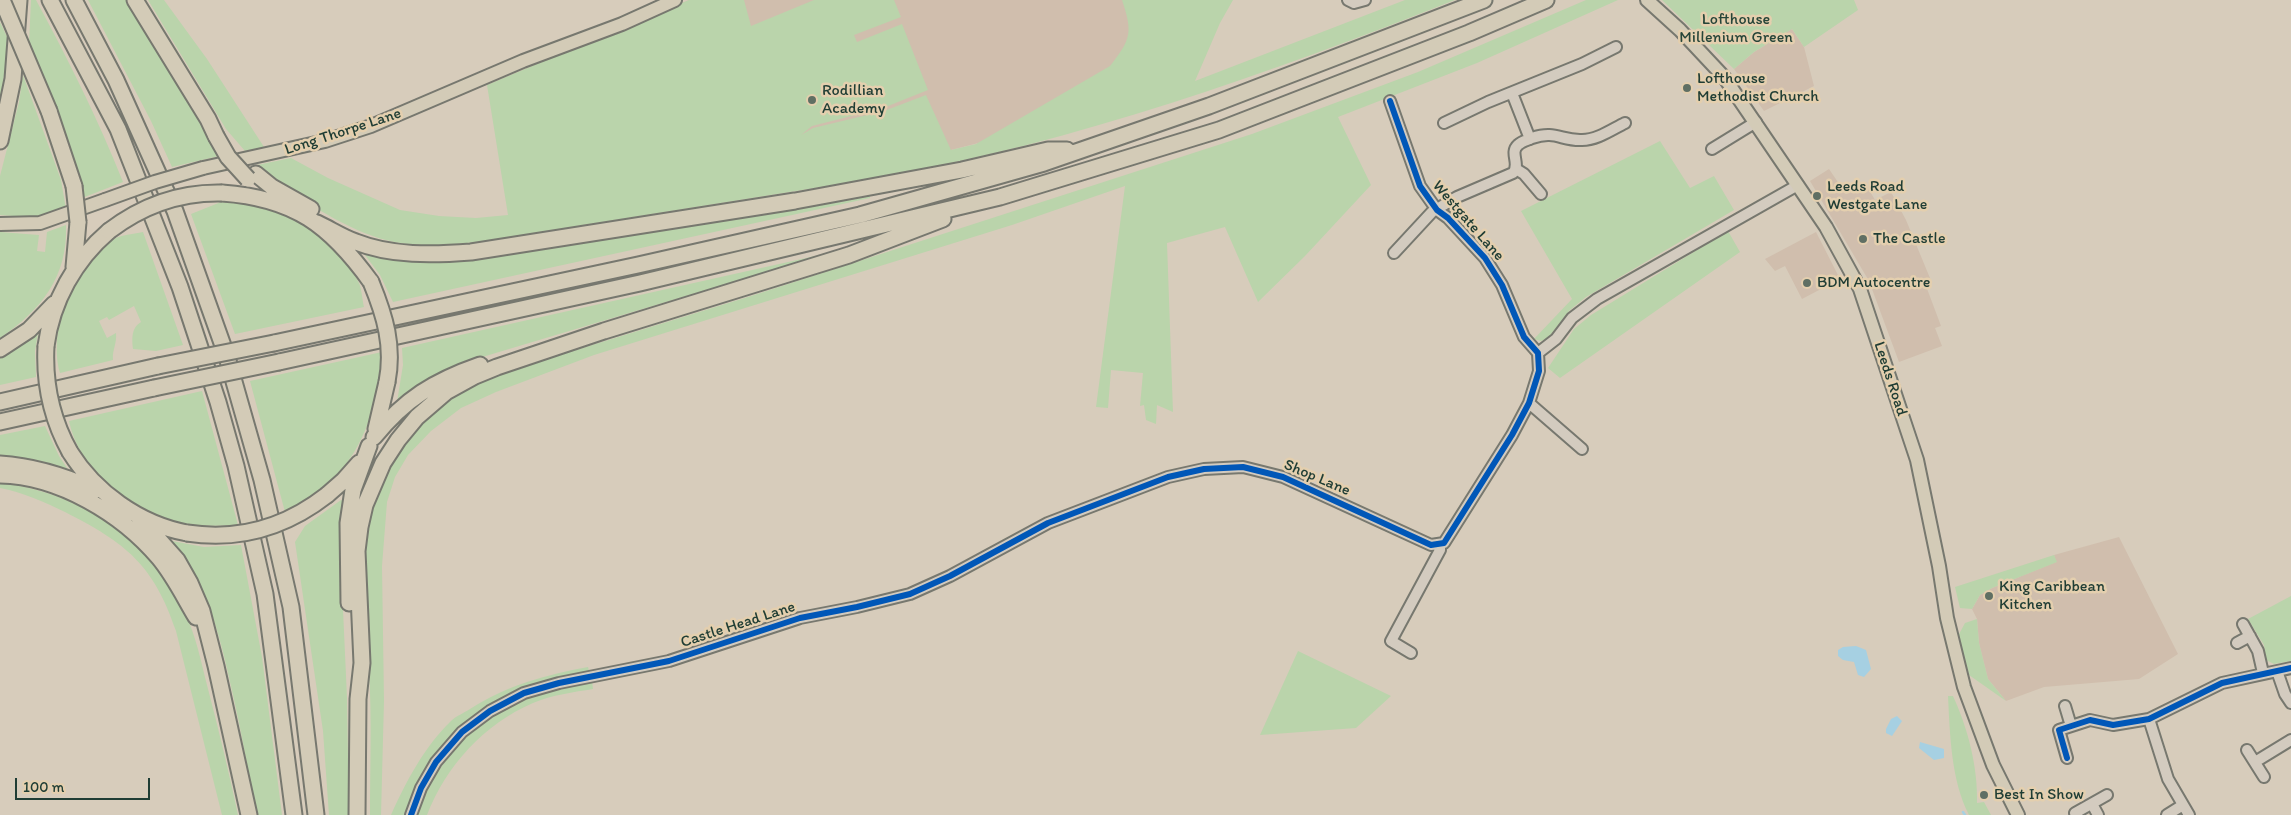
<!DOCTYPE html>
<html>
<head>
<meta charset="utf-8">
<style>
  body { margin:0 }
  #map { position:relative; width:2291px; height:815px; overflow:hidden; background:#d7ccbb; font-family:Itim,sans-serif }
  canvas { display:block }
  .scale { position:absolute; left:15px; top:778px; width:135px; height:22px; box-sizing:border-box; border:2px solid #1f3d34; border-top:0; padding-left:6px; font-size:15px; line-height:18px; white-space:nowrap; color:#1f3d34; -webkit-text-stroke:4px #e4cfae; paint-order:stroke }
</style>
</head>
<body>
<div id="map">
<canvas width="2291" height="815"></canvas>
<div class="scale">100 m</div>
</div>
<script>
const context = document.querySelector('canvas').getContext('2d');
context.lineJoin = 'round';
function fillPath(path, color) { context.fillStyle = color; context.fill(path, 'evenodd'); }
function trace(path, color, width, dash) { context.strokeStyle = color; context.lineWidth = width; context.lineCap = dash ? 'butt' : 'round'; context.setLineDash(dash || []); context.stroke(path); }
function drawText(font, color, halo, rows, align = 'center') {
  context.font = font + ' Itim,sans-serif'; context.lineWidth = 5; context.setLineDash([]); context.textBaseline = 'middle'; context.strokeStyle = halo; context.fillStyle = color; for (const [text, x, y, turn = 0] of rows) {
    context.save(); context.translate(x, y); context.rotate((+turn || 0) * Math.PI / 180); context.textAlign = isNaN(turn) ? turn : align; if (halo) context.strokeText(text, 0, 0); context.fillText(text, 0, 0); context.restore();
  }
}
const built = new Path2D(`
  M689 0H1164L1088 115 908 161 786 184 487 85Z
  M1792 29 1804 47 1814 86 1764 111 1734 69 1754 52Z
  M1829 169 1846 194 1865 183 1875 200 1891 192 1906 220 1932 283 1926 286 1941 326 1935 328 1942 346 1899 362 1869 281 1810 181Z
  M1816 232 1840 279 1802 299 1785 266 1775 271 1765 259Z
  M2119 537 2178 654 2139 679 2044 687 2006 701 1988 679 1979 643 1977 619 1972 609 1980 595 1992 588 2056 562 2054 555Z`);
const green = new Path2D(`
  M31 0H36C68 59 98 119 123 182L82 198 29 44Z
  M88 0H128L212 137 209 139 219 156 172 167 151 121Z
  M148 0H164L207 59 264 147 245 151 226 129Z
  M689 0H744L751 26 814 0H894L901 17 854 35 857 42 902 24 928 90 883 108 812 126 801 135 813 128 884 111 926 95 951 150 976 144 1110 66C1131 39 1133 33 1122 0H1233L1220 23 1195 81 1405 0H1455C1268 74 1076 142 877 178L484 241C406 251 377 245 309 204 290 193 271 183 257 165L291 158 328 178 400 210 439 216 476 218 508 215 487 85Z
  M1586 0H1618L1477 63 1338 117 1371 185 1305 256 1258 302 1225 227 1167 243 1173 412 1157 405 1156 424 1146 420 1144 405 1140 406 1143 373 1111 370 1108 408 1096 407 1125 186 1012 225 594 355 496 392 461 408 431 431 408 455 395 477 387 502 382 566 384 701 381 815H370C370 767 372 719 369 671 368 645 367 618 366 592 365 579 364 566 365 554 371 468 417 408 495 375L751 296 1252 134 1418 72Z
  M1662 0H1854L1858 10 1804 47 1792 29 1754 52 1734 69Z
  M0 22 9 41 0 103Z
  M23 75 61 180 66 209 41 218 13 219V216L0 215V176L19 102Z
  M1660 141 1690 188 1714 176 1734 210 1586 297 1570 310 1548 338 1541 341 1534 339 1572 299 1521 211Z
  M870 196V198L393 302 380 275 365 255 366 253C403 264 438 261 476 259Z
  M221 202C275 203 334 230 358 281 362 288 362 299 364 307L235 334 191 214Z
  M66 225C68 277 41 310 0 338V232L39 235 37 251 45 252 47 232Z
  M1728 231 1740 252 1560 378 1548 368 1574 329 1591 315Z
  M143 232 183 345 156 351 133 349C132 339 131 328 141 322L134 306 109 320 107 317 99 321 107 338 116 333C117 344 112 350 113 360L60 373C48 329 72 268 110 241 119 235 133 234 143 232Z
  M833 252 469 361C442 371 419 382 397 402L403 365 402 348Z
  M39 328 35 351 36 377 0 385V356Z
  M382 352C378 421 352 483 285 512L250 381Z
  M202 391 238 525C216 526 194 527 173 521 126 507 79 470 69 421Z
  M45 426 59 456 71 474 0 460V435Z
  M0 483C80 492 146 538 183 609 196 634 201 662 208 689 219 731 229 773 238 815H222L176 631C154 565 126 543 65 512 44 502 22 492 0 488Z
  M341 500 344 501 340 543 347 698 349 815H329L323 731 295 542 305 526Z
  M172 541 204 547 241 545 262 657 282 815H256C249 775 242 735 233 695 221 641 209 585 172 541Z
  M2054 555 2057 562 1992 588 1980 595 1972 609 1960 608 1955 587Z
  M2291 596V661L2274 664 2266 660 2264 645 2248 619Z
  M1977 619 1979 643 1988 679 2006 701 1969 675 1958 636 1965 623Z
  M1298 651 1391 696 1356 728 1260 735Z
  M588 667 590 674 489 706 417 785 404 815H391C406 782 424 747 451 721 456 716 464 713 470 709 507 685 546 675 588 667Z
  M592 681 593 689C574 692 552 695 533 703 484 724 446 766 427 815H415C436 765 474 715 528 696 549 689 570 685 592 681Z
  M1948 696H1953C1968 729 1978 767 1977 803L1984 802 1991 815H1969C1951 780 1950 735 1948 696Z`);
const water = new Path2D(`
  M1856 646 1866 650 1871 669 1864 677 1858 675 1854 662 1843 660 1838 656V650L1843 647Z
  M1897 716 1902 721 1892 736 1886 733V729L1891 719Z
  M1920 742 1944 749V758L1934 760 1919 748Z`);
const stream = new Path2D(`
  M1963 812 1965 815`);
const minor = new Path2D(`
  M1348 0 1354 3 1365 0
  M1512 93 1530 139
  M1444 123 1488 102 1582 64 1616 47
  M1712 149 1756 122
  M1516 169 1524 174 1541 194
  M1394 253 1432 212 1457 197 1513 173C1521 164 1509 153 1518 145 1522 141 1528 140 1532 138 1556 130 1561 141 1582 140 1597 140 1611 130 1625 123
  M1538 353 1556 339 1572 318 1597 299 1798 185
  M1529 403 1582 449
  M2243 624 2258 651 2263 673
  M2237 643 2250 636
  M1411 653 1391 641 1440 550V545
  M2277 671 2285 694 2291 703
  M2065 706 2071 726
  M2149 719 2168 779 2189 815
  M2247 750 2264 777
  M2067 758 2059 730 2090 720 2113 725 2149 719 2222 683 2291 668
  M2255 762 2291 740
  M2092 804 2098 815
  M2075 813 2107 795
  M411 815 421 788 436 762 462 732 490 711 524 693 559 683 669 661 800 618 857 607 910 594 950 576 1048 523 1168 477 1204 469 1243 467 1283 477 1431 545 1444 543 1512 435 1529 403 1539 371 1538 353 1524 337 1502 285 1485 258 1448 218 1437 210 1420 186 1390 101
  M2167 815 2183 805`);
const major = new Path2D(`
  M1647 0 1680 30 1724 77 1826 227 1860 289 1917 460 1939 566 1947 618 1964 687 1993 765 2018 815
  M203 168 325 141 371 126 523 61 622 24 675 0
  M0 224 40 223 105 200`);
const highway = new Path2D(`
  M50 0 118 129 180 287 218 402 236 466 265 594 294 815
  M74 0 116 80 175 211 227 357 262 480 291 607 316 815
  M135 0 208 119 216 136
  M49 111 74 186
  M0 141 13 79 19 0
  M256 174 272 187 311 209
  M222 193C294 198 330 225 371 282
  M317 223C330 229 342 237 356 242 391 256 433 255 471 252L795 201 962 170 1048 150H1067
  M74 267 78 222
  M274 343 638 265 860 215 1044 163 1209 106 1484 0
  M46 346C52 301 75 260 109 231
  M0 349 29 330 54 304
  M279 362 640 283 1000 197 1219 130 1469 33 1546 0
  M0 402 158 366
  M0 422 154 388
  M376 429 387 382
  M374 437C405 399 434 381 480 365
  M70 452C95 492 139 524 187 533
  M0 464C35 466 65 476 96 490
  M0 475C59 476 122 514 159 558 174 576 184 597 196 617
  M327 495 343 481 359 463
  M137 515 177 560 190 583 202 611 216 666 249 815
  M349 603 348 523 353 490 369 446
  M357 815 358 699 362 663 357 551 360 527 365 505 383 463 398 440 417 417 446 392 475 376 497 367 604 331 849 255 943 219`);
const majorBridge = new Path2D(`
  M105 200 155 182 203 168`);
const highwayBridge = new Path2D(`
  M2 0 49 111
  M216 136 228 157 248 179
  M74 186 78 222
  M109 231C143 205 180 192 222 193
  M371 282C385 316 394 346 387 382
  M46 346C44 384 51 418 70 452
  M158 366 274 343
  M154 388 279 362
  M187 533C239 541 286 527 327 495`);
const cycleway = new Path2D(`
  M2067 758 2059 730 2090 720 2113 725 2149 719 2222 683 2291 668
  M411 815 421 788 436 762 462 732 490 711 524 693 559 683 669 661 800 618 857 607 910 594 950 576 1048 523 1168 477 1204 469 1243 467 1283 477 1431 545 1444 543 1512 435 1529 403 1539 371 1538 353 1524 337 1502 285 1485 258 1448 218 1437 210 1420 186 1390 101`);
const markers = [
  [1687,88,5,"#5f6f63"],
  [812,100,5,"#5f6f63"],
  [1817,196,5,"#5f6f63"],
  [1863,239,5,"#5f6f63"],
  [1807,283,5,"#5f6f63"],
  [1989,596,5,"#5f6f63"],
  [1984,795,5,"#5f6f63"]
];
const parkNames = [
  ["Lofthouse",1736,20],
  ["Millenium Green",1736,38]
];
const poiNames = [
  ["Lofthouse",1697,79],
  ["Methodist Church",1697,97],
  ["Rodillian",822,91],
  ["Academy",822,109],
  ["Leeds Road",1827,187],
  ["Westgate Lane",1827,205],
  ["The Castle",1873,239],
  ["BDM Autocentre",1817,283],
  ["King Caribbean",1999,587],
  ["Kitchen",1999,605],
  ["Best In Show",1994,795]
];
const streetNames = [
  ["Long Thorpe Lane",343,132,-18],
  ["Westgate Lane",1468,221,49],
  ["Leeds Road",1890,379,72],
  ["Shop Lane",1317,478,23],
  ["Castle Head Lane",738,625,-18]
];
fillPath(built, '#d0bead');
fillPath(green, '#bad4ab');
fillPath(water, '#a6d0e2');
trace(stream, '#a6d0e2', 2.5);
trace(minor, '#77786f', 14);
trace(major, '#77786f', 16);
trace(highway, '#77786f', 19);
trace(minor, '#d3cbbf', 10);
trace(major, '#d3cbb7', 12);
trace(highway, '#d3cbb7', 15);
trace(majorBridge, '#77786f', 16, []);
trace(highwayBridge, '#77786f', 19, []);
trace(majorBridge, '#d3cbb7', 12);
trace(highwayBridge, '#d3cbb7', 15);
trace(cycleway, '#0057b8', 6);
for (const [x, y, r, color] of markers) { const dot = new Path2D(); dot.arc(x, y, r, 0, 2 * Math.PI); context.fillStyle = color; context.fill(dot); trace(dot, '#e4cfae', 2); }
drawText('16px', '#264539', '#e4cfae', parkNames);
drawText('16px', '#1f3d34', '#e4cfae', poiNames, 'left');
drawText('16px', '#1f3d34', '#e4cfae', streetNames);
</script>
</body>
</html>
